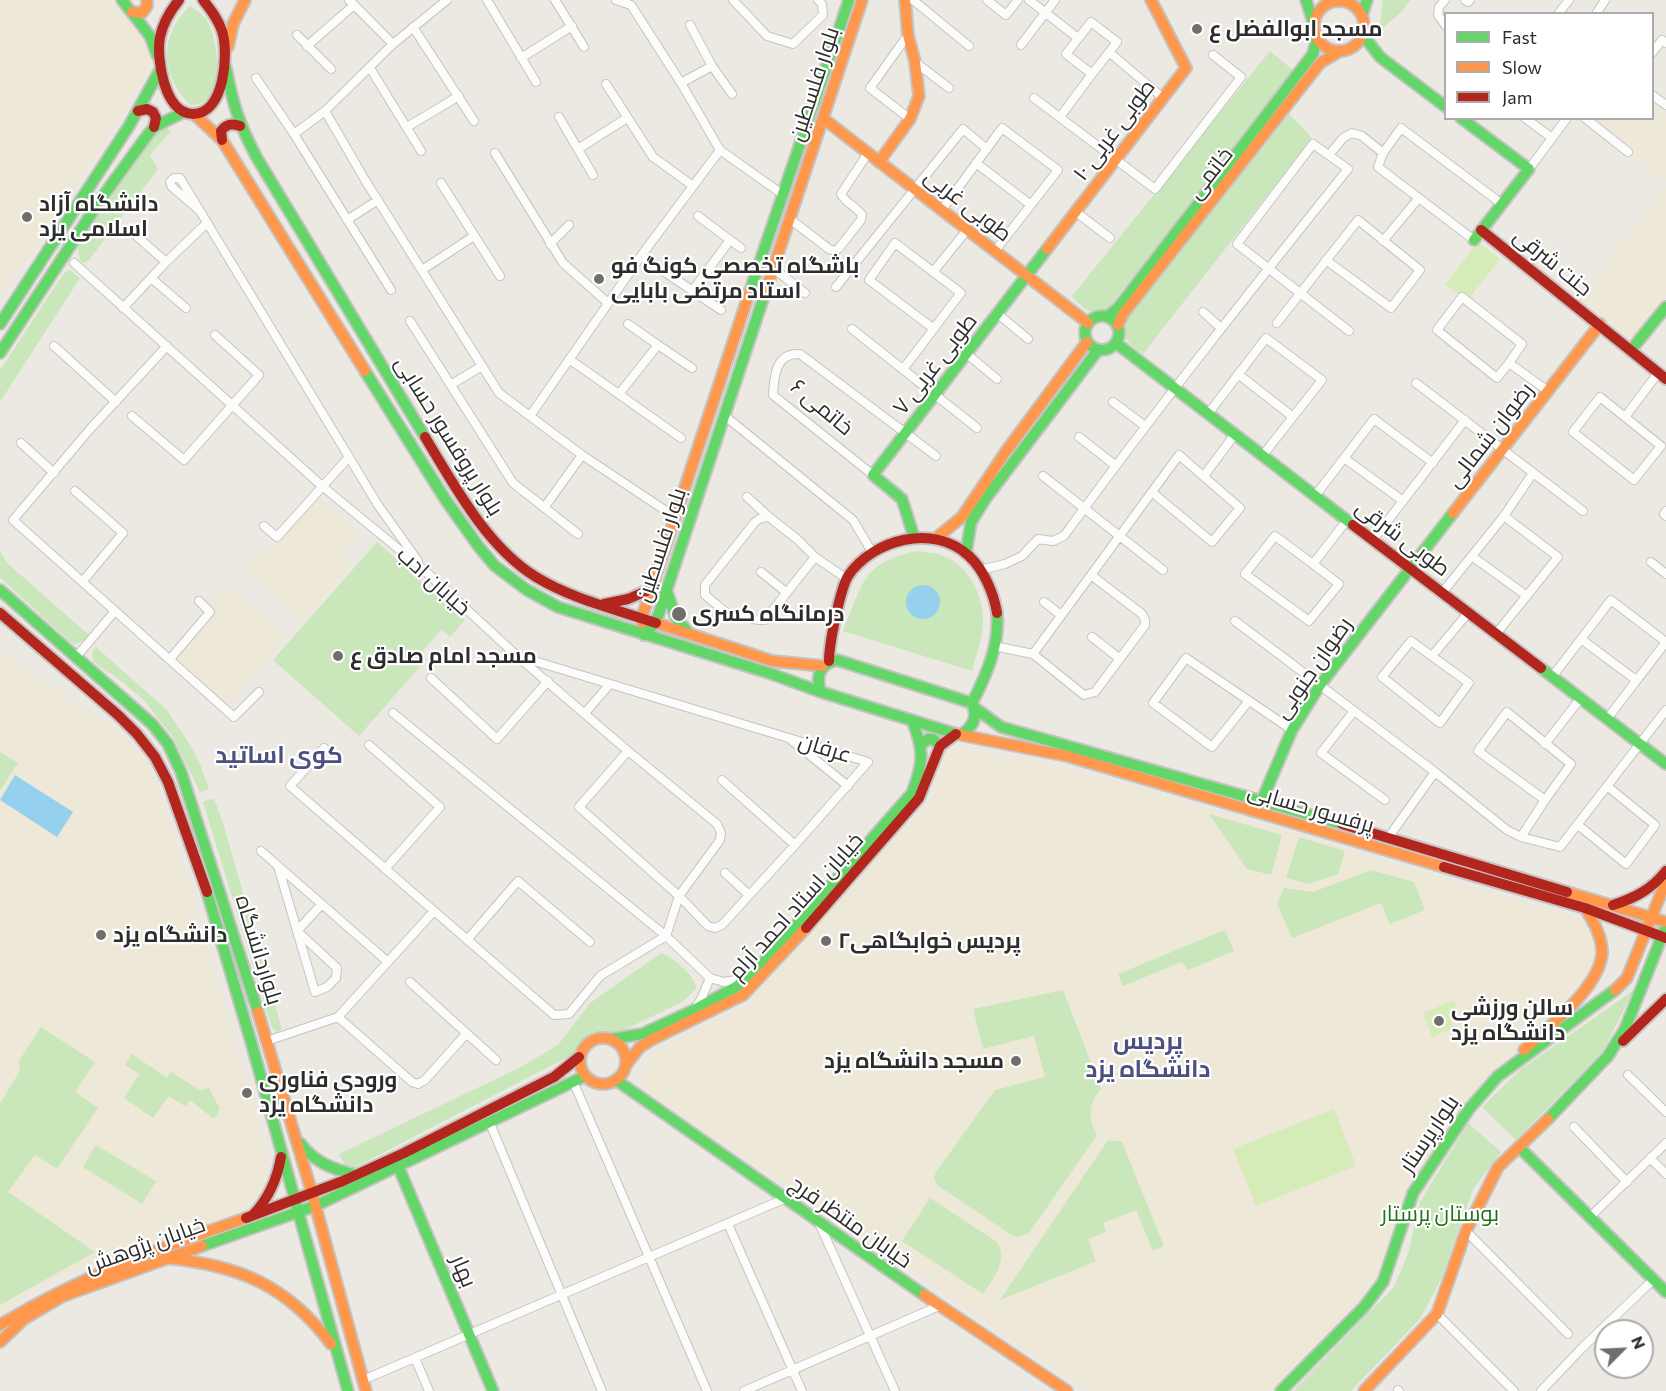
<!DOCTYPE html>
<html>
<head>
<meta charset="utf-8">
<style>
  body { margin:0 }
  #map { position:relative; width:1666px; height:1391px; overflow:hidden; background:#ece8e2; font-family:Commissioner,sans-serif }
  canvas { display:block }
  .legend { position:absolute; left:1444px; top:12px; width:210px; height:108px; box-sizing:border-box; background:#fff; border:2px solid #ababab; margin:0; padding:8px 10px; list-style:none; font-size:18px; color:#2d2d2d }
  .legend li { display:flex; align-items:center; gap:12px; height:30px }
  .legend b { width:30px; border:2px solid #ababab }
  .north { position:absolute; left:1594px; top:1319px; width:60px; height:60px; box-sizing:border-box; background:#fff; border:2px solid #ababab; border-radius:50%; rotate:66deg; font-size:16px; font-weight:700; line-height:24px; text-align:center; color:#2d2d2d }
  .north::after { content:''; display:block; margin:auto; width:21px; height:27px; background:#706e6c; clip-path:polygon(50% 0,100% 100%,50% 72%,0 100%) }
</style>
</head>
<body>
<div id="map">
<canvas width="1666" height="1391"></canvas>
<ul class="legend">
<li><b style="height:8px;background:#63d668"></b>Fast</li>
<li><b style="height:8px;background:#ff974d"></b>Slow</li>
<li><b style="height:8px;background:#b3261e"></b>Jam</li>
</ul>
<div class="north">N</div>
</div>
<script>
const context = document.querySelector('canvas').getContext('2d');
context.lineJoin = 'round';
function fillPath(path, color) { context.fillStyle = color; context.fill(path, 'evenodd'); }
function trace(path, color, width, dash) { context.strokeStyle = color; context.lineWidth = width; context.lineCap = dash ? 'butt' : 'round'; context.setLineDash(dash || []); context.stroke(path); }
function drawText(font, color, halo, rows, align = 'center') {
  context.font = font + ' Commissioner,Cairo,sans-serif'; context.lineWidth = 4.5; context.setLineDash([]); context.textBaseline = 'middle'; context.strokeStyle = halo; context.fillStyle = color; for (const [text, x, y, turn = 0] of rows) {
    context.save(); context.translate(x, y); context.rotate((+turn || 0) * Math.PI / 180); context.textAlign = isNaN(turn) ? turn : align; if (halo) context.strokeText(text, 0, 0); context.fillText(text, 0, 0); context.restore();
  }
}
const education = new Path2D(`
  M0 0H114L143 39 149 50 151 60 147 72 110 128 109 136 0 297Z
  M1653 105 1666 116V182L1590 126 1588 119 1652 118Z
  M1666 186V294L1635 336 1629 337 1580 299Z
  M319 498 359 534 339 556 350 566 303 620 245 567 265 546 271 551Z
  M228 585 286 637 230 703H225L177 663 176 657 216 614 208 607Z
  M0 652 111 728 127 740 147 765 156 780 167 810 269 1162 270 1172 264 1192 248 1208 237 1214 70 1271 39 1286 0 1316Z
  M951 748 965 749 997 758H1026L1144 789 1578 919 1589 926 1595 947 1592 972 1583 983 1498 1066 1448 1128 1407 1191 1390 1248 1377 1275 1354 1305 1271 1391H1088L774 1176 657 1099 644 1086 642 1072 653 1051 750 1004 768 978 871 860 926 807 931 798 944 756Z`);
const green = new Path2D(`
  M1383 0H1411L1399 14 1379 31Z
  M190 6C195 10 201 13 205 18 219 35 225 95 199 104 196 105 193 105 190 105 161 75 158 36 190 6Z
  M1270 51 1294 71 1106 311C1089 316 1082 307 1072 296Z
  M1289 114 1312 138 1143 354C1131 345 1119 338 1124 321Z
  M167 128 171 131 150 155 158 169 89 260 84 263 80 260 77 245 150 143 159 132Z
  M70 270 80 278 0 402V370L58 282 63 274Z
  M377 542 465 620 450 637 441 630 417 657 423 663 359 736 273 660Z
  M0 551 6 562 91 637 74 645 0 578Z
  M918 551C926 553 934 552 941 555 968 564 983 594 983 621 983 637 976 655 972 671L843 631C862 585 863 561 918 551Z
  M96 647 167 710 189 743 200 764 209 789 200 792 173 737 143 699 112 674 105 671 93 661 92 653Z
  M0 752 18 763 1 789 0 788Z
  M210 799H213L215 801 223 823 281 1026V1030L277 1032 272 1028 203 802Z
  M1209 814 1282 835 1271 875 1247 869Z
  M1299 837 1345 851 1338 874 1309 884 1286 878Z
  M1371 870 1414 882 1425 910 1390 924 1381 903 1292 938 1277 903 1284 888 1313 892Z
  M1225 930 1234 951 1188 970 1182 962 1123 986 1118 974Z
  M661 953C675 959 692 973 697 988L682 1002 554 1064 348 1171 339 1154 519 1068 558 1045 590 1003Z
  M1063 990 1101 1089C1088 1103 1088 1119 1097 1135L1029 1233 1019 1237 1013 1236 937 1185 934 1178 936 1172 995 1090 1045 1077 1034 1036 983 1049 973 1009Z
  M1634 990 1603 1051 1516 1140 1482 1107 1520 1070Z
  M41 1027 95 1062 75 1092 98 1108 57 1169 35 1155 8 1192 95 1252 0 1305V1103L20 1071 19 1061Z
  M132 1054 167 1078 171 1072 199 1090 209 1088 220 1109 214 1119 190 1100 186 1107 169 1096 153 1118 124 1098 139 1074 125 1065Z
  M1468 1123 1501 1152 1473 1189 1442 1277 1420 1319 1351 1391H1293L1394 1287 1408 1254 1420 1202Z
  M1108 1140 1122 1142 1164 1246 1153 1251 1136 1210 1103 1223 1106 1232 1088 1239 1096 1261 1000 1300Z
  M96 1145 156 1181 142 1204 83 1167Z
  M930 1198 997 1242C1009 1261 993 1278 983 1294L902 1241Z`);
const pitch = new Path2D(`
  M1478 242 1500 259 1467 301 1445 284Z
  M1454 1000 1457 1011 1448 1014 1454 1028 1432 1037 1423 1013Z
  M1334 1109 1356 1166 1256 1206 1233 1149Z`);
const water = new Path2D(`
  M906 602a17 17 0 1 1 34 0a17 17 0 1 1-34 0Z
  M15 775 73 812 57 837 0 800Z`);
const street = new Path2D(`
  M349 0 393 44
  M487 0 536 82
  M555 0 584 47
  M616 0 631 5 681 83 720 150 782 194
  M733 0 767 36 793 44 823 15 822 4 818 0
  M913 0 969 46
  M987 0 1006 15 1018 0
  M1029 0 1078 38
  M1445 0 1439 7 1438 15 1446 26
  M1465 0 1468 2 1470 0
  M1558 14 1569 0
  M1596 14 1605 0
  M1091 22 1117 42 1092 74 1066 54Z
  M690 25 712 66
  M413 27 474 121
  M297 35 331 69
  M908 35 870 88 910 119
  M1021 45 1055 0
  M307 46 354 5
  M1109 52 1163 98
  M1652 53 1662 40 1666 43
  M521 58 572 26
  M915 62 949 88
  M370 68 421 151
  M256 78 294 134
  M681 83 712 66 732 94
  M606 84 653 157 693 186
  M1652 95 1666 105
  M1034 98 1155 189 1241 77 1213 55
  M325 111 365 180 499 393 582 455 675 517
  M559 117 593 175
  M1060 117 1092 74
  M1525 118 1552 138
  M1585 118 1628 152
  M407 127 459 96
  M578 149 627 118
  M495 153 563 263 608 303
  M1329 155 1343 138 1352 133 1362 136 1383 153
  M976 163 1031 205
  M1529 169 1567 118
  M441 183 500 276
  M199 210 172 187 170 182 174 178H180L378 505 418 561
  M942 210 1002 128 1058 170 995 251
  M1076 212 1110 238
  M790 219 829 249 835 251 839 248 861 220 862 215C856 206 845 203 841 194L868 153
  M347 220 378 200
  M131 231 166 262
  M730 240 741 248
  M1474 240 1378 167 1383 153 1401 128 1502 204
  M1383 241 1418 199
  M550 244 569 225
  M641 256 721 310
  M74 263 322 486 424 570 516 655 628 751 717 824 721 833 720 840 679 896 666 936 600 976 569 1014 554 1015 290 786 324 748
  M773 268 805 293
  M422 270 474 236
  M933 272 967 230
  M151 278 186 308
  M836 287 963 129 987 149
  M391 290 294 134 325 111 393 44 447 0
  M693 290 730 240 698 216
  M123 308 166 262 207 223
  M1203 312 1221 328
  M998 314 1028 339
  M410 321 513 483 578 534
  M1277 323 1358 220 1420 270 1391 308 1326 260
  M852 329 977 428
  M658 345 692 368
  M54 346 116 402
  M167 346 91 428 13 520 234 717 259 692
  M967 354 997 379
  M569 359 681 438
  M1509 363 1497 378 1437 330 1462 297 1522 344 1509 363 1548 391
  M903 369C923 344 941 318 961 293L895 243 869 280 934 329
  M1238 374 1293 417
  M1416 383 1583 511
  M452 384 482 366
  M619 394 658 345 628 324
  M1600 397 1661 446 1634 480 1573 432Z
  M1113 402 1145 426
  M1208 414 1266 338 1322 380 1263 455
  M132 416 184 460 259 375 215 335
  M530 416 641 256 720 150
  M725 416 853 520 872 552
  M1625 417 1658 373
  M1079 437 1116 466
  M21 443 54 473
  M1344 458 1403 501
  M873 475 773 395C774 376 776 352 800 354L936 456
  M1043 476 1163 570
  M1204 476 1235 434
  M75 491 123 533 83 581
  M1315 496 1374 419 1433 463
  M747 497 769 517
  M544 508 582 455
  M1666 511 1664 514 1666 516
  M264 526 277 537 349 457
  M1373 540 1465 420
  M815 557 765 620H759L728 614 705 595V585L755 522 761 518 769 517 797 539 815 557 847 579
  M1473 557 1527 596
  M1651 562 1666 574
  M1313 564 1275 536 1245 574 1309 621 1339 584 1313 564 1347 520
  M980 570 1005 564 1022 556 1038 539 1053 541 1064 536C1155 411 1251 290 1348 169L1313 144 1237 244 1349 331
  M761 572 787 593
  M1091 575 1179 455 1240 508 1212 542 1153 493
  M1442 593 1504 516 1533 473
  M1044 602 1061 615
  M1235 621 1435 772 1507 830 1521 837 1560 847 1666 710
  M1496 634 1558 557 1504 516
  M1092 637 1120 659
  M1581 639 1636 680
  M1411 641 1469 683 1440 723 1382 677Z
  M994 646 1033 654 1084 695 1095 692 1145 625V620L1142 614 1091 575 1033 654
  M77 656 115 611
  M1432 656 1468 613
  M521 657 868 762 795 845 722 925 715 928 708 926 679 896 579 807 628 751
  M170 659 210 612 199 601
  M1552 677 1611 600 1666 642 1607 719
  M431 678 497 739 548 681
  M1248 702 1212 747 1153 703 1186 658 1292 730
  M1354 711 1321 753 1385 800
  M1507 712 1571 764 1545 800 1478 751Z
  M393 713 666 936 710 978 724 982 742 979
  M585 713 610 684
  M791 740 848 786
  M1545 744 1580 699
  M369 745 440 807 385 869
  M722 780 795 845
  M1578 825 1626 864 1655 825 1607 786
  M1521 837 1545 800
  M1388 838 1435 772
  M261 851 388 962
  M278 866 315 992 327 987 336 978 337 968 297 931 322 904
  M725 873 748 894
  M467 940 518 881 590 942
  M410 982 496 1060
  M695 1009 702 997 710 978
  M338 1017 412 1082 418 1084 425 1080 466 1034
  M267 1041 338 1017 434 911
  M1628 1075 1666 1112
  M573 1081 707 1391
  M489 1121 602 1391
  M1574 1127 1627 1182
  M1650 1158 1666 1174
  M1590 1217 1666 1143
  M819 1223 895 1391
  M728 1224 802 1391
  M1466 1231 1568 1334
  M1437 1314 1514 1391
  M415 1358 429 1391
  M363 1380 784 1199
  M1398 1390 1399 1391
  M744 1391 939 1306
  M1541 1391 1582 1348 1653 1280`);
const fast = new Path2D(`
  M122 0 150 36 157 55
  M1306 0 1313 22
  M1362 15 1367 0
  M1363 35 1380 57 1446 107
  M226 68C233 105 239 124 257 158L425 437
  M1461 118 1529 169 1474 240
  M750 291 849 0
  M1085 333a17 17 0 1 1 34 0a17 17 0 1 1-34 0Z
  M1108 316 1118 308 1313 54 1317 37
  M0 324 129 126 160 70
  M1116 343 1353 525
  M1631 350 1666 307
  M0 353 103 196 146 137 154 127 184 112
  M365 371 445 499 479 547 495 566 527 590 558 607 769 673 821 692
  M914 537 902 499 873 475 1047 249
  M966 553 971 522 986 498 1098 350
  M666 589 676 618 688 632
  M0 590 152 724 168 744 181 772 258 1012
  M644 635 656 622 764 296
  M1541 668 1666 764
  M972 703C986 676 1000 645 997 613
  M975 708 1001 727 1342 824
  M956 734 821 692C815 676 820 664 837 660L972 703C978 716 974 726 962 734
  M921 745 928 739H933L940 746
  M1262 800 1292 730 1320 685 1453 513
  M207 892 252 1045 348 1391
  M612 1039 642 1034 694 1010 736 987 761 965 912 793C924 763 924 750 912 720
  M616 1080 924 1295
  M1548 1119 1608 1056 1625 1029 1664 931
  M300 1143C315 1163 333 1169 356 1175
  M1519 1147 1666 1292
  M398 1166 493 1391
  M202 1246 315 1206 585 1076
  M1281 1391 1364 1307 1383 1282 1413 1193 1469 1109 1498 1076 1615 990`);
const slow = new Path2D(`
  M1314 26a25 25 0 1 1 50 0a25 25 0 1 1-50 0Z
  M132 12 142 13 147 6V0
  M228 47 233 24 245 0
  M194 114 222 140 365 371
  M824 119 1088 323
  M879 162 910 119 919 96 915 62 908 35 905 0
  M1047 249 1186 68 1151 0
  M764 296 862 0
  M1118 325 1123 314 1320 63 1340 51
  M1453 513 1600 324
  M935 539 962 517 1007 450 1087 342
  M642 623V617L750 291
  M656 623 772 661 823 666
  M956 734 1067 756 1444 867
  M1567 892 1666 922
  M1615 990 1627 978 1666 881
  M258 1012 312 1193 366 1391
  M580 1061a23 23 0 1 1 46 0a23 23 0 1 1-46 0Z
  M1524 1050C1548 1027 1601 987 1602 952 1602 936 1593 921 1585 908
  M626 1065 640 1047 651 1040 743 995 806 928
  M166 1258C238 1265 287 1285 331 1344
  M924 1295 1067 1391
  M0 1325C79 1277 160 1248 246 1218
  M0 1342 24 1319 63 1296 202 1246
  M1364 1391 1437 1314 1466 1231 1498 1167 1548 1119`);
const jam = new Path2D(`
  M179 0C170 11 163 23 160 37 156 57 164 114 193 114 225 114 229 52 222 31 218 19 211 10 203 0
  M138 111 147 109 153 112 156 118 154 127
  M222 140 221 131C226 124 232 123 240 126
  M1481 230 1666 379
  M425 437C454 485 487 547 536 577 572 599 615 609 656 623
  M1353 525 1541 668
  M604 604 628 599 651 589
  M0 613 118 715 137 734 155 757 168 782 207 892
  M829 661C829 644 840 590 848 576 873 539 934 523 969 556 984 570 994 594 997 613
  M1342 824 1567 892
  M1444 867 1585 908 1666 938
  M1613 905C1635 898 1652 889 1666 871
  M806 928 919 798 940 746 956 734
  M1623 1041 1666 999
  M253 1215C269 1198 277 1180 281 1157
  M246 1218 343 1181 404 1153 554 1077 579 1057`);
const markers = [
  [1197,29,6,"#706e6c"],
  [27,217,6,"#706e6c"],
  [599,279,6,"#706e6c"],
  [679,614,8,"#706e6c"],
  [338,656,6,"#706e6c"],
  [101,935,6,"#706e6c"],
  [826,941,6,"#706e6c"],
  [1439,1021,6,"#706e6c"],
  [1016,1061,6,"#706e6c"],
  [247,1093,6,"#706e6c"]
];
const poiNames = [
  ["مسجد ابوالفضل ع",1209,29],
  ["دانشگاه آزاد",39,204],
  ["اسلامی یزد",39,229],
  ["باشگاه تخصصی کونگ فو",611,266],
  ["استاد مرتضی بابایی",611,291],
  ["درمانگاه کسری",692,614],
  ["مسجد امام صادق ع",350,656],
  ["دانشگاه یزد",113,935],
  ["پردیس خوابگاهی٢",838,941],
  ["سالن ورزشی",1451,1008],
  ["دانشگاه یزد",1451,1033],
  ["مسجد دانشگاه یزد",1004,1061,"right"],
  ["ورودی فناوری",259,1080],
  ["دانشگاه یزد",259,1105]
];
const streetNames = [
  ["بلوار فلسطین",814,84,-72],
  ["طوبی غربی ۱۰",1114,130,-53],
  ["خاتمی",1210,173,-52],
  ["طوبی غربی",968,205,38],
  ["جنت شرقی",1553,262,39],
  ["طوبی غربی ۷",935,364,-52],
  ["خاتمی ۶",822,407,40],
  ["رضوان شمالی",1490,435,-52],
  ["بلوار پروفسور حسابی",449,436,58],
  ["طوبی شرقی",1403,538,37],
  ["بلوار فلسطین",661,545,-72],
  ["خیابان ادب",434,581,42],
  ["رضوان جنوبی",1313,668,-55],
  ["عرفان",825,748,17],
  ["پرفسور حسابی",1311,808,16],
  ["خیابان استاد احمد آرام",796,906,-48],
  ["بلواردانشگاه",259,950,73],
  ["بلوارپرستار",1429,1134,-56],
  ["خیابان منتظر فرج",851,1222,35],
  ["خیابان پژوهش",145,1245,-20],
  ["بهار",464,1271,67]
];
const parkNames = [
  ["بوستان پرستار",1440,1214]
];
const neighbourhoodNames = [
  ["کوی اساتید",279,755],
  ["پردیس",1148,1041],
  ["دانشگاه یزد",1148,1069]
];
fillPath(education, '#eee8d8');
fillPath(green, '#cae7bb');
fillPath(pitch, '#d5ebb8');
fillPath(water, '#95d0ee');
trace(street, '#c5c4c3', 10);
trace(fast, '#c5c4c3', 14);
trace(slow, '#c5c4c3', 14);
trace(jam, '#c5c4c3', 14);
trace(street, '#fcfcfb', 8);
trace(fast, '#63d668', 10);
trace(slow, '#ff974d', 10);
trace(jam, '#b3261e', 10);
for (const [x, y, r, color] of markers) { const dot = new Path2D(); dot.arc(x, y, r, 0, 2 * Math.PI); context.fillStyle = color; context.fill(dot); trace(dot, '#fff', 2); }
drawText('bold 22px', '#2d2d2d', '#fff', poiNames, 'left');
drawText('22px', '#2d2d2d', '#fff', streetNames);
drawText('22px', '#246f19', '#fff', parkNames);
drawText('bold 24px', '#4b5080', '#fff', neighbourhoodNames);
</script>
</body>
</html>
